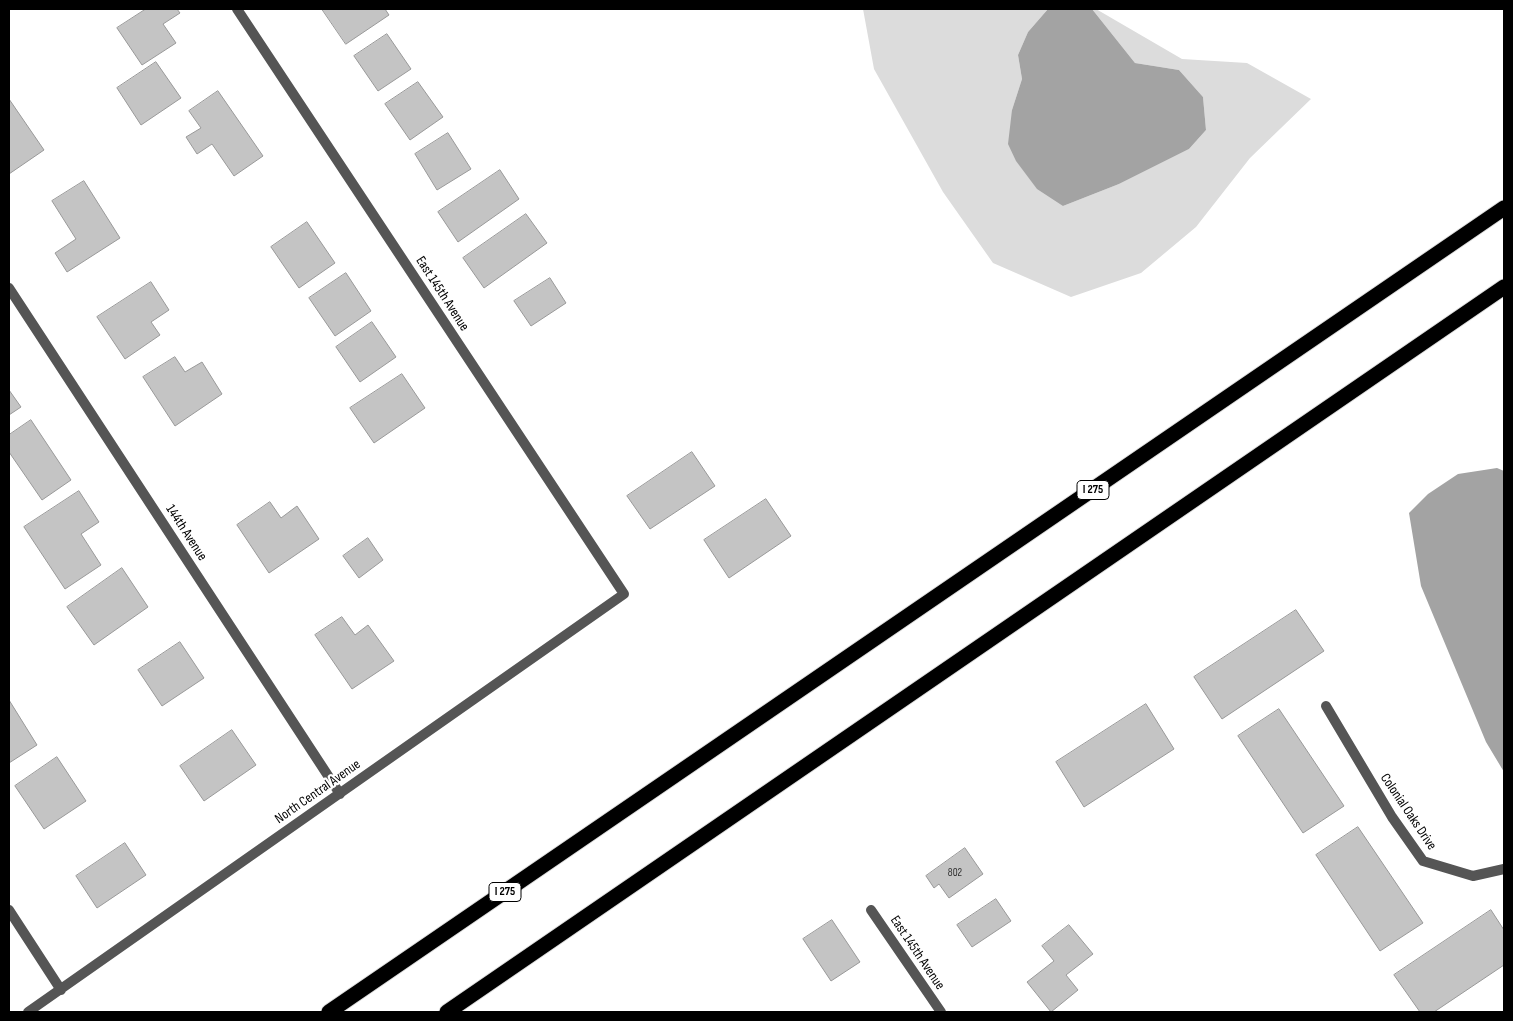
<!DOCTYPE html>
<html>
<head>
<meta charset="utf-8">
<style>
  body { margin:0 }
  #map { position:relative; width:1513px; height:1021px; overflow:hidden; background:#fff; font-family:"Sofia Sans Condensed",sans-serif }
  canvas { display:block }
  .frame { position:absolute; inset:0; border:10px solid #000; pointer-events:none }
</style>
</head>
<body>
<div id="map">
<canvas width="1513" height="1021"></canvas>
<div class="frame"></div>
</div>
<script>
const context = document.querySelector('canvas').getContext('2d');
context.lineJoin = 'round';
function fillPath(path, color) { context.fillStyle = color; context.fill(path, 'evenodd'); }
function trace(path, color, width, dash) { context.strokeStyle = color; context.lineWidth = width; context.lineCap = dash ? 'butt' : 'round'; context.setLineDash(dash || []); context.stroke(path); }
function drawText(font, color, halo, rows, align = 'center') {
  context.font = font + ' "Sofia Sans Condensed",sans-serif'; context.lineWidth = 4.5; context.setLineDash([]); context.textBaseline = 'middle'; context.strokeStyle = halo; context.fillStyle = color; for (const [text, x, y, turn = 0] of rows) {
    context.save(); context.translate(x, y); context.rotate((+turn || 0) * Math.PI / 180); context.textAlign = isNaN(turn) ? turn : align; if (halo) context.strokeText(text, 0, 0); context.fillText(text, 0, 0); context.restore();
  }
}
const green = new Path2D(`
  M863 9H1048L1028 32 1018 55 1022 79 1012 110 1063 206 1119 184 1189 149 1206 130 1203 97 1179 70 1135 63 1092 9H1096L1182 59 1247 63 1311 99 1250 158 1196 227 1141 273 1071 297 993 263 943 192 874 69Z`);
const water = new Path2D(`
  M1048 9H1092L1135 63 1179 70 1203 97 1206 130 1189 149 1119 184 1063 206 1037 189 1016 161 1008 144 1012 110 1022 79 1018 55 1028 32Z
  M1497 468 1504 471V772L1486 742 1421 586 1409 513 1428 494 1458 474Z`);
const building = new Path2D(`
  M146 9H177L180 13 163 24 176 43 142 65 117 28Z
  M322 9H385L389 15 346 44Z
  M387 34 411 69 378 91 354 56Z
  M156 62 181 98 141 125 117 88Z
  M418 82 443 117 410 140 385 104Z
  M218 91 263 156 234 176 212 144 197 154 186 137 201 128 189 111Z
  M9 99 44 150 9 174Z
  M448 133 471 169 437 190 415 154Z
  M500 170 519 199 458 242 438 212Z
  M84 181 120 238 67 272 55 253 76 239 52 201Z
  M526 214 547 243 484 288 463 258Z
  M307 222 335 263 299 288 271 247Z
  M346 273 371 311 335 336 309 298Z
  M550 278 566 303 531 326 514 301Z
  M151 282 169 310 151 322 160 335 125 359 97 317Z
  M372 322 396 357 360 382 336 347Z
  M175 357 185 372 202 362 222 394 175 426 143 377Z
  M402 374 425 408 374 443 350 408Z
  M9 390 21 407 9 415Z
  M31 420 71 480 42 500 9 452V435Z
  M692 452 715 486 650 529 627 496Z
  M79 491 99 522 81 534 101 565 65 589 24 527Z
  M766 499 791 536 729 578 704 540Z
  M270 502 281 518 297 506 319 539 269 573 237 525Z
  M368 538 383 560 359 578 343 556Z
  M122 568 148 607 94 645 67 607Z
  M1296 610 1324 651 1222 719 1194 677Z
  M342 617 355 635 368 625 394 661 352 689 315 635Z
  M180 642 204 678 162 706 138 670Z
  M9 700 37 745 9 763Z
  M1146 704 1174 749 1084 807 1056 762Z
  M1279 709 1344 806 1303 833 1238 736Z
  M232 730 256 765 204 801 180 766Z
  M57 757 86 801 44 829 15 786Z
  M1358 827 1423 923 1380 951 1316 855Z
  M125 843 146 875 97 908 76 876Z
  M965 848 983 874 949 898 939 884 934 888 926 876Z
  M996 899 1011 921 972 947 957 925Z
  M1491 910 1504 930V965L1434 1012H1420L1394 975Z
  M832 920 860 962 831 981 803 939Z
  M1069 925 1093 954 1066 975 1078 990 1051 1012 1027 982 1054 961 1042 946Z`);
const minor = new Path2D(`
  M9 288 340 794
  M1326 706 1392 817 1423 861 1473 876 1504 869
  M9 910 61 990
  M871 910 941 1012
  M28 1012 624 594 237 9`);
const motorway = new Path2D(`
  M329 1012 1504 208
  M447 1012 1504 287`);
const numberNames = [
  ["802",955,873]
];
const shields = [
  [1093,490,32],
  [505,892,32]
];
const shieldNames = [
  ["I 275",1093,490],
  ["I 275",505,892]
];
const streetNames = [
  ["East 145th Avenue",442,294,57],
  ["144th Avenue",186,533,57],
  ["North Central Avenue",318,792,-35],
  ["Colonial Oaks Drive",1408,812,56],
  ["East 145th Avenue",917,953,56]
];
fillPath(green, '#dcdcdc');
fillPath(water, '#a3a3a3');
fillPath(building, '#c4c4c4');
trace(building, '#999', 1);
trace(motorway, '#dbdbdb', 17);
trace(minor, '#555', 10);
trace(motorway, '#000', 15);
drawText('11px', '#313131', null, numberNames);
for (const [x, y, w] of shields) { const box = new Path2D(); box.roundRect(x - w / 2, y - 9.5, w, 19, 4); context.fillStyle = '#fff'; context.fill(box); trace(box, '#000', 1); }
drawText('bold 12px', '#000', null, shieldNames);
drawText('14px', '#000', '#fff', streetNames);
</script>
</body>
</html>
